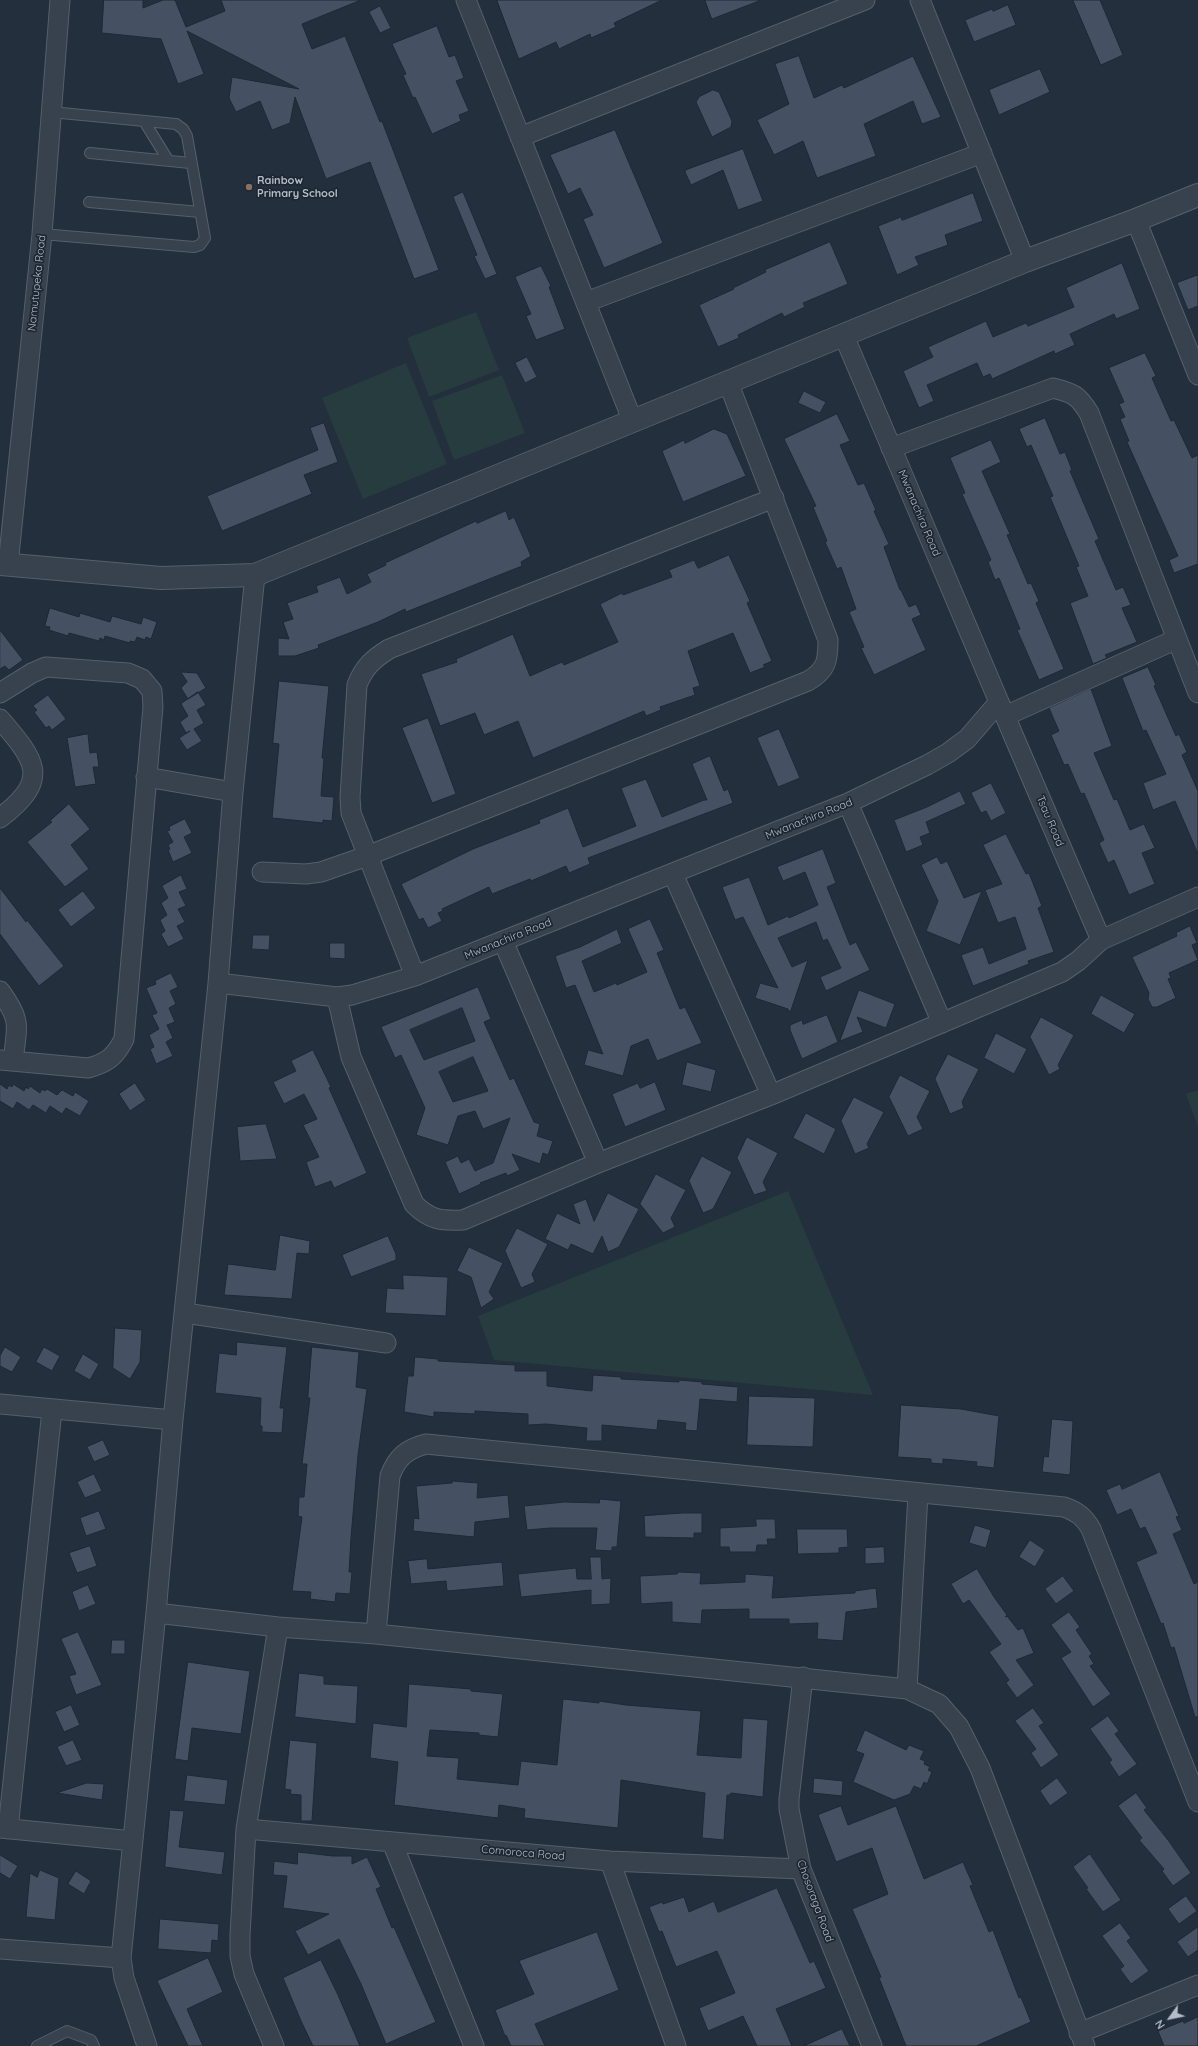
<!DOCTYPE html>
<html>
<head>
<meta charset="utf-8">
<style>
  body { margin:0 }
  #map { position:relative; width:1198px; height:2046px; overflow:hidden; background:#242f3e; font-family:Quicksand,sans-serif }
  canvas { display:block }
  .north { position:absolute; left:1150px; top:1998px; width:40px; height:40px; -webkit-text-stroke:3px #1d2633; paint-order:stroke; rotate:237deg; font-size:11px; font-weight:700; line-height:16px; text-align:center; color:#b4bcc9 }
  .north::after { content:''; display:block; margin:auto; width:14px; height:18px; background:#b4bcc9; clip-path:polygon(50% 0,100% 100%,50% 72%,0 100%) }
</style>
</head>
<body>
<div id="map">
<canvas width="1198" height="2046"></canvas>
<div class="north">N</div>
</div>
<script>
const context = document.querySelector('canvas').getContext('2d');
context.lineJoin = 'round';
function fillPath(path, color) { context.fillStyle = color; context.fill(path, 'evenodd'); }
function trace(path, color, width, dash) { context.strokeStyle = color; context.lineWidth = width; context.lineCap = dash ? 'butt' : 'round'; context.setLineDash(dash || []); context.stroke(path); }
function drawText(font, color, halo, rows, align = 'center') {
  context.font = font + ' Quicksand,sans-serif'; context.lineWidth = 3.5; context.setLineDash([]); context.textBaseline = 'middle'; context.strokeStyle = halo; context.fillStyle = color; for (const [text, x, y, turn = 0] of rows) {
    context.save(); context.translate(x, y); context.rotate((+turn || 0) * Math.PI / 180); context.textAlign = isNaN(turn) ? turn : align; if (halo) context.strokeText(text, 0, 0); context.fillText(text, 0, 0); context.restore();
  }
}
const green = new Path2D(`
  M476 312 499 370 429 397 407 338Z
  M406 363 447 464 363 499 322 398Z
  M502 375 525 433 454 460 432 401Z
  M1198 1090V1127L1186 1094Z
  M788 1191 873 1395 494 1360 478 1316Z`);
const building = new Path2D(`
  M104 0H143V8L163 0H175L186 27 225 11 221 0H361L302 24 312 49 345 36 380 122 382 121 439 270 414 279 370 162 326 179 295 97 290 123 272 130 260 101 236 112 229 98 232 77 299 89 187 31 204 74 178 84 161 39 102 33Z
  M497 0H662L614 23 616 27 591 38 590 34 559 49 556 42 519 59Z
  M705 0H759V1L712 19Z
  M1073 0H1100L1123 55 1101 65Z
  M1008 5 1016 25 974 42 965 20 992 9 993 11Z
  M380 6 391 28 380 33 369 12Z
  M437 26 449 57 455 55 464 78 456 81 469 111 459 115 461 121 432 134 415 97 413 98 403 75 406 74 392 44Z
  M799 56 814 98 842 85 844 88 913 56 941 117 922 124 913 101 864 124 876 156 817 178 803 141 774 155 757 120 789 104 775 64Z
  M1040 69 1050 92 999 115 989 90Z
  M713 90 719 92 732 121 731 127 712 137 696 102 699 97Z
  M615 130 663 243 604 268 583 219 593 215 580 188 568 194 550 155Z
  M743 149 763 201 738 210 723 170 691 185 685 172 686 170Z
  M463 192 497 274 485 279 474 256 477 255 453 197Z
  M973 193 983 221 945 235 948 245 915 257 919 265 897 275 878 226 901 217 902 220Z
  M830 242 848 284 803 303 805 307 784 317 782 313 738 335 739 338 718 347 699 305 734 289 733 288 766 272 765 270Z
  M1122 263 1140 309 1116 319 1114 314 1070 334 1075 345 1055 354 1054 351 992 379 990 374 983 377 977 363 927 385 934 401 919 408 903 371 933 357 928 347 986 321 993 337 1026 323 1028 326 1074 307 1066 288Z
  M541 266 551 286 549 287 565 329 536 340 526 316 531 314 515 277Z
  M1198 275V306L1188 310 1177 283Z
  M1145 353 1156 376 1152 378 1171 421 1174 420 1192 458 1198 455V564L1174 573 1169 560 1178 556 1127 442 1129 441 1120 419 1125 417 1119 404 1124 402 1109 368Z
  M527 357 537 377 525 383 515 363Z
  M804 391 826 402 820 413 798 403Z
  M837 414 850 441 840 445 858 485 864 483 876 510 874 511 889 544 884 547 900 590H901L909 607 916 604 921 615 912 619 926 650 874 675 861 648 864 647 849 612 856 609 841 567 837 569 825 542 827 541 813 507 816 506 784 439Z
  M1045 418 1060 454 1065 452 1072 470 1070 471 1099 539 1095 541 1116 590 1123 587 1131 605 1122 608 1137 642 1105 655 1107 658 1093 664 1070 603 1088 596 1076 567 1079 566 1050 497 1053 496 1031 445 1027 447 1019 429Z
  M324 423 338 462 304 475 312 494 222 531 207 496 318 450 310 428Z
  M714 429 727 434 746 476 683 502 662 451 684 440 685 443Z
  M991 440 1001 462 982 471 1010 534 1007 535 1028 584 1031 583 1039 601 1036 603 1064 669 1039 680 1017 630 1020 629 999 578 995 580 988 562 991 560 962 494 965 493 950 458Z
  M506 511 509 520 514 517 531 556 521 562 522 566 406 612 405 609 378 622 318 645 319 648 295 656H278V638L289 639 283 622 293 619 287 603 318 592 316 586 340 577 347 594 371 582 367 574 386 565 385 563 476 521 477 523Z
  M729 555 750 601 747 603 772 661 763 665 765 667 750 673 733 633 688 651 700 686 693 688 695 695 660 707 661 710 646 716 644 711 533 758 518 721 484 735 475 713 440 726 421 674 457 662 456 659 513 634 530 676 562 662 564 665 618 642 600 604 622 593 623 595 672 577 669 570 694 560 698 568Z
  M50 608 79 617 80 613 110 622 112 616 141 624 143 617 157 622 151 639 146 637 145 640 137 637 135 642 130 641V643L105 636 104 640 100 638 99 641 69 633 68 636 49 630 50 627 45 626Z
  M0 630 23 660 9 670 5 666 0 669Z
  M1148 667 1156 685 1154 686 1176 736 1179 734 1187 752 1182 755 1198 791V854L1175 801 1153 810 1143 783 1166 774 1146 730 1143 731 1122 678Z
  M181 672 197 673 206 688 188 699 181 688 187 682Z
  M279 681 329 686 322 758H324L321 796 334 797 332 821 323 820V823L272 818 279 744 273 743Z
  M1091 689 1112 746 1094 753 1114 800 1117 799 1130 830 1144 824 1155 848 1142 853 1155 884 1129 895 1114 860 1108 863 1099 843 1104 840 1084 793 1081 794 1068 764 1064 765 1051 735 1059 731 1049 708Z
  M198 692 206 705 197 710 204 723 194 729 202 741 187 750 179 738 190 731 186 733 180 722 188 716 181 704Z
  M48 695 66 719 52 730 49 726 46 728 34 712 37 710 33 706Z
  M428 718 456 794 432 803 402 728Z
  M779 729 800 778 778 787 757 738Z
  M88 734 90 753 97 752 99 767H93L96 784 75 787 67 738Z
  M710 756 724 791 728 789 733 803 588 858 590 864 569 873 566 866 531 881 530 879 492 894 489 887 442 909 443 911 438 913 442 921 428 928 423 918 419 920 401 884 473 849 540 823 539 820 568 808 583 847 636 826 621 788 646 779 662 817 704 800H707L692 764Z
  M991 783 1006 813 991 821 986 811 981 813 971 793Z
  M960 791 966 804 926 822 930 833 920 837 923 845 906 852 894 820 927 807Z
  M69 804 90 829 71 845 89 869 65 887 27 842 52 822 50 821Z
  M185 819 192 833 184 837 192 853 173 862 168 850 170 849 168 845 173 842 167 831 170 830 169 827Z
  M1006 834 1026 874 1029 873 1042 906 1038 908 1054 952 1028 961 1029 964 973 986 961 955 983 947 989 964 1026 949 1015 917 998 923 985 890 1002 884 983 845Z
  M823 849 836 883 827 887 850 945 856 942 870 970 826 991 820 977 841 968 827 939 823 941 816 922 778 938 792 967 808 960 790 1013 788 1009 755 998 760 983 778 988 743 917 735 920 722 887 749 877 768 925 788 916 789 918 818 905 805 872 783 881 777 867Z
  M937 857 941 864 947 861 964 898 982 891 960 945 926 931 938 901 921 865Z
  M181 875 187 889 179 892 186 906 178 909 185 922 177 926 184 939 168 947 161 934 165 931 160 920 167 915 161 903 168 898 162 886Z
  M0 888 26 922 27 920 64 966 39 986 0 934Z
  M83 891 96 908 71 927 58 910Z
  M650 919 664 950 657 953 680 1009 685 1007 702 1043 657 1061 648 1039 631 1046 623 1076 584 1065 588 1050 603 1054 575 985 566 988 555 956 580 947 617 929 622 943 582 961 594 992 616 983 617 985 647 972 628 929Z
  M1190 926 1197 943 1192 945 1198 960 1169 973 1171 978 1168 979 1176 998 1157 1007H1152L1148 999 1149 993 1132 957 1177 936 1176 933Z
  M253 935H270L269 950 252 949Z
  M330 943H345V959L330 958Z
  M171 973 178 987 170 991 176 1004 169 1008 175 1022 167 1025 173 1038 166 1042 173 1056 156 1064 150 1049 154 1047 149 1035 159 1029 152 1015 157 1013 146 988 156 984 155 981Z
  M478 987 491 1019 484 1022 510 1080 514 1078 534 1122 540 1124 537 1136 553 1141 548 1155 543 1153 540 1164 512 1154 520 1170 507 1176 506 1173 480 1183 481 1184 459 1194 445 1162 458 1156 461 1163 469 1159 475 1171 493 1163 510 1118 483 1129 475 1111 458 1116 448 1145 416 1135 425 1108 401 1055 395 1058 381 1027ZM462 1008 475 1041 424 1060 410 1030ZM473 1057 488 1091 453 1102 439 1072Z
  M859 990 895 1004 886 1028 857 1017 863 1032 840 1041Z
  M1101 995 1135 1014 1124 1033 1091 1014Z
  M827 1015 838 1042 802 1059 790 1030V1025L802 1020 803 1024Z
  M1041 1017 1074 1035 1058 1065 1060 1069 1049 1075 1030 1037Z
  M996 1033 1027 1049 1014 1074 984 1058Z
  M313 1050 331 1087 329 1088 367 1173 334 1188 331 1181 315 1187 306 1162 319 1157 303 1125 317 1119 304 1094 284 1104 273 1082 296 1071 291 1061Z
  M948 1054 979 1069 962 1102 964 1108 950 1114 935 1079Z
  M687 1062 716 1070 711 1092 682 1085Z
  M900 1075 930 1091 917 1117 923 1129 908 1136 889 1097Z
  M655 1082 666 1110 625 1127 612 1094 638 1083 640 1088Z
  M135 1083 146 1100 130 1111 119 1094Z
  M0 1084 7 1089 9 1085 12 1087 13 1084 24 1091 26 1087 28 1089 30 1086 40 1093 42 1089 45 1091 47 1089 57 1095 62 1090 73 1096 75 1092 89 1101 80 1116 66 1108 62 1114 50 1106 46 1113 33 1105 29 1110 17 1102 13 1109 0 1101Z
  M854 1097 884 1112 867 1144 869 1148 855 1154 841 1121Z
  M806 1113 836 1129 824 1154 793 1138Z
  M266 1124 277 1159 240 1161 237 1127Z
  M747 1137 778 1153 763 1182 767 1191 754 1195 737 1158Z
  M702 1156 732 1172 713 1209 703 1213 689 1181Z
  M656 1174 686 1190 671 1218 675 1227 663 1233 640 1204Z
  M608 1193 639 1209 619 1247 608 1252 602 1236 593 1254 571 1244 568 1250 545 1239 557 1213 580 1224 573 1204 586 1199 594 1221Z
  M517 1228 548 1244 532 1274 535 1282 521 1288 505 1251Z
  M280 1235 310 1241 309 1254 297 1253 292 1299 224 1295 228 1264 275 1270Z
  M388 1236 396 1254V1260L351 1277 342 1255Z
  M469 1247 503 1263 489 1292 494 1299 481 1308 471 1277 457 1271Z
  M403 1275 448 1277 446 1316 385 1313 387 1288 403 1289Z
  M115 1328 142 1330 140 1362 130 1379 113 1368Z
  M237 1342 287 1347 280 1408H284L282 1433 262 1432V1426H260L261 1398 215 1393 219 1353 236 1355Z
  M5 1347 21 1357 12 1372 0 1366V1356Z
  M44 1347 60 1356 52 1371 36 1362Z
  M312 1347 359 1352 356 1387 367 1389 358 1455 351 1538 349 1572H352L350 1594 336 1593 335 1602 310 1599 311 1592 292 1591 302 1517 298 1516 299 1497H304L307 1464H302L310 1398H308Z
  M83 1354 99 1364 90 1380 74 1371Z
  M415 1357 438 1359V1361L515 1365V1371H547V1386L592 1391 593 1375 621 1377V1379L679 1382V1380L702 1382V1384L738 1387 737 1402 700 1399 697 1431 685 1430 686 1423 658 1420 657 1430 602 1425V1441H586L587 1428 546 1424 528 1425V1414L475 1411V1414L434 1412V1417L404 1412 408 1376H413Z
  M749 1396 815 1398 813 1447 747 1445Z
  M901 1405 961 1409 999 1416 994 1468 976 1466 977 1462 943 1459V1464L931 1463V1459L898 1457Z
  M1052 1419 1073 1421 1070 1475 1042 1472 1044 1456 1048 1457Z
  M103 1440 110 1455 94 1462 87 1447Z
  M1160 1472 1179 1516 1176 1517 1182 1530 1173 1534 1194 1584 1198 1582V1717H1195L1174 1647 1171 1648 1163 1623 1161 1624 1136 1562 1157 1553 1145 1527 1140 1529 1131 1509 1117 1515 1106 1490 1120 1484 1122 1489Z
  M94 1474 102 1491 85 1498 77 1482Z
  M452 1481 478 1483 477 1498 508 1495 510 1518 475 1522 474 1537 413 1531 414 1518 419 1519 416 1486 452 1483Z
  M600 1499 621 1501 617 1547H612V1551L595 1550 597 1528H550L527 1530 524 1506 565 1502 599 1503Z
  M99 1511 106 1529 86 1536 80 1518Z
  M683 1513H702V1533H694V1538L645 1537 644 1516Z
  M756 1519H775L776 1539H767L768 1545H757L756 1552H730L729 1547H720V1528L756 1526Z
  M975 1525 991 1530 986 1548 969 1543Z
  M797 1529H847L848 1547 839 1548V1553L798 1554Z
  M1030 1540 1045 1550 1035 1567 1019 1557Z
  M90 1546 97 1566 77 1573 69 1553Z
  M884 1547 885 1563 865 1564V1548Z
  M590 1557H601L602 1579 611 1578 610 1604 591 1605V1590L521 1597 518 1574 576 1568 577 1579H591Z
  M427 1559 428 1569 502 1562 504 1586 447 1591 446 1581 411 1584 408 1561Z
  M977 1569 994 1597 1007 1615 1005 1617 1007 1616 1018 1630 1023 1628 1034 1653 1016 1660 1034 1685 1017 1698 1006 1683 1009 1680 989 1652 1001 1644 969 1600 963 1604 951 1584Z
  M678 1572 701 1573 700 1584 745 1582V1574L774 1576 772 1598 855 1593V1591L876 1588 878 1608 846 1612 843 1641 817 1639 818 1623 789 1624V1619H749V1609L702 1610 701 1624 672 1622V1602L641 1604 640 1576 677 1574Z
  M1063 1576 1074 1591 1056 1604 1045 1589Z
  M88 1585 96 1604 79 1611 72 1592Z
  M1069 1612 1080 1627 1076 1630 1092 1654 1089 1656 1094 1664 1090 1666 1111 1694 1093 1707 1061 1658 1071 1652 1051 1625Z
  M78 1632 102 1685 76 1695 69 1676 76 1674 61 1639Z
  M112 1640H125V1654H111Z
  M188 1662 250 1671 241 1734 192 1728 188 1761 175 1759Z
  M299 1673 324 1676V1684L358 1686 356 1724 295 1717Z
  M409 1684 471 1689V1691L503 1694 498 1737 479 1735V1733L430 1730 427 1756 459 1758 457 1779 518 1785 521 1761 557 1765 563 1699 599 1703V1701L626 1705 701 1711 697 1755 741 1758 743 1718 768 1720 763 1797 731 1793 730 1795H727L724 1840 702 1838 705 1793 621 1780 618 1828 524 1818 525 1809 499 1805 498 1818 394 1805 398 1762 370 1758 373 1723 406 1727Z
  M71 1705 80 1725 64 1732 55 1712Z
  M1033 1708 1044 1723 1039 1726 1059 1755 1041 1768 1031 1753 1036 1749 1015 1721Z
  M1108 1716 1119 1731 1115 1734 1137 1764 1119 1777 1109 1762 1112 1760 1090 1729Z
  M865 1730 906 1750 909 1745 924 1751 920 1759 925 1761 924 1764 930 1767 928 1770 932 1772 927 1784 924 1782 921 1789 914 1786 910 1794 894 1800 853 1782 864 1754 856 1751Z
  M73 1740 82 1760 66 1766 57 1747Z
  M290 1740 317 1743 312 1821H301V1795L290 1794 291 1790 285 1789Z
  M187 1775 228 1780 225 1805 184 1801Z
  M814 1778 843 1781 842 1796 813 1793Z
  M1057 1778 1068 1793 1050 1806 1040 1791Z
  M87 1783 104 1784 102 1800 57 1793Z
  M1136 1793 1147 1808 1144 1810 1168 1840 1191 1873 1173 1886 1162 1871 1164 1869 1139 1840 1142 1838 1118 1806Z
  M841 1806 848 1825 896 1806 924 1879 963 1862 973 1885 970 1886 989 1932 993 1930 1019 1998 1021 1997 1031 2022 976 2046H906L879 1978 881 1977 852 1909 888 1894 872 1848 836 1862 818 1815Z
  M170 1810 184 1811 179 1847 225 1852 222 1875 165 1867Z
  M298 1852 333 1856H352V1864L367 1857 381 1887 376 1889 392 1928 394 1927 436 2022 386 2044 361 1984 339 1939 308 1955 295 1931 329 1914 283 1908 287 1876 273 1875 274 1861 297 1864Z
  M1090 1854 1121 1900 1103 1912 1086 1889 1088 1888 1073 1867Z
  M0 1855 18 1866 10 1879 0 1873Z
  M40 1870 59 1878 55 1920 26 1917 30 1873 37 1877Z
  M76 1871 91 1881 84 1894 68 1884Z
  M777 1888 810 1963 814 1961 826 1988 776 2009 792 2046H757L743 2016 708 2031 699 2008 735 1993 717 1951 676 1967 662 1931 659 1932 649 1907 662 1902 663 1904 684 1897 689 1912 714 1901 718 1912Z
  M1186 1896 1197 1911 1179 1924 1168 1909Z
  M160 1919 219 1924 218 1941 212 1940 211 1953 158 1949Z
  M1120 1923 1131 1938 1127 1941 1149 1971 1131 1984 1120 1969 1124 1966 1102 1936Z
  M1198 1927V1950L1188 1957 1177 1942Z
  M597 1932 619 1990 535 2024 545 2046H511L506 2035 505 2036 495 2010 534 1994 519 1961Z
  M208 1958 223 1992 187 2009 203 2046H188L157 1981Z
  M321 1960 338 1995 360 2046H313L301 2021 283 1978Z
  M1198 2017V2046H1164L1158 2031 1183 2021 1184 2023Z
  M842 2029 850 2046H804Z`);
const service = new Path2D(`
  M144 121 168 160
  M90 153 190 163
  M89 202 200 212
  M42 234 194 247 200 245 205 238 187 136 183 129 176 124 51 112
  M37 2046 67 2031 91 2040 94 2046`);
const minor = new Path2D(`
  M466 0 633 422
  M920 0 1025 261
  M520 137 865 0
  M1136 220 1198 375
  M586 302 982 153
  M891 448 1053 388C1073 393 1078 395 1089 413L1198 693
  M8 565 42 234 60 0
  M0 693 32 673 46 667 128 673 142 679 152 691 153 707 124 1039C115 1057 107 1063 88 1068L0 1060
  M999 702 1101 940
  M1005 716 1177 639
  M0 719C36 761 51 779 0 818
  M146 777 233 792
  M848 803 942 1023
  M262 872 306 874 321 872 367 856 808 681C827 670 828 660 828 640L728 382
  M673 874 771 1095
  M503 941 598 1163
  M415 976 351 813 350 797 357 685C364 667 373 659 389 649L774 498
  M218 983 337 997 352 995 415 976 848 803 927 765 948 753 967 739 999 702 844 336
  M0 991C22 1021 17 1025 13 1061
  M337 997 351 1057 414 1204C430 1220 441 1221 463 1220L598 1163 771 1095 1062 972 1078 961 1101 940 1198 897
  M185 1313 386 1343
  M0 1404 173 1420
  M156 1613 278 1627 376 1634 907 1689 939 1704 959 1727 980 1768 1085 2046
  M376 1634 390 1476C397 1457 407 1449 426 1444L1064 1507C1078 1512 1084 1517 1091 1529L1198 1802
  M803 1677 789 1799V1809L801 1869 872 2046
  M907 1689 918 1494
  M0 1828 133 1841
  M8 1829 52 1410
  M246 1829 610 1861 801 1869
  M392 1842 474 2046
  M610 1861 676 2046
  M0 1949 121 1958
  M1079 2033 1198 1985
  M147 2046 124 1978 121 1958 156 1613 173 1420 218 983 233 792 255 575
  M274 2046 244 1974 240 1956V1935L246 1829 278 1627`);
const tertiary = new Path2D(`
  M0 564 161 578 255 575 1025 261 1136 220 1198 195`);
const markers = [
  [249,187,4,"#8d6e63"]
];
const poiNames = [
  ["Rainbow",257,181],
  ["Primary School",257,194]
];
const streetNames = [
  ["Namutupeka Road",37,283,-84],
  ["Mwanachira Road",919,513,67],
  ["Mwanachira Road",809,819,-22],
  ["Tsau Road",1050,821,67],
  ["Mwanachira Road",508,939,-22],
  ["Comoroca Road",523,1853,5],
  ["Chosoraga Road",815,1901,70]
];
fillPath(green, '#263c3f');
fillPath(building, '#455162');
trace(building, '#1f2835', 1);
trace(service, '#565f6c', 12);
trace(minor, '#565f6c', 21);
trace(tertiary, '#565f6c', 24);
trace(service, '#38414e', 10);
trace(minor, '#38414e', 19);
trace(tertiary, '#38414e', 22);
for (const [x, y, r, color] of markers) { const dot = new Path2D(); dot.arc(x, y, r, 0, 2 * Math.PI); context.fillStyle = color; context.fill(dot); trace(dot, '#1d2633', 1.5); }
drawText('bold 11px', '#b4bcc9', '#1d2633', poiNames, 'left');
drawText('11px', '#b4bcc9', '#1d2633', streetNames);
</script>
</body>
</html>
